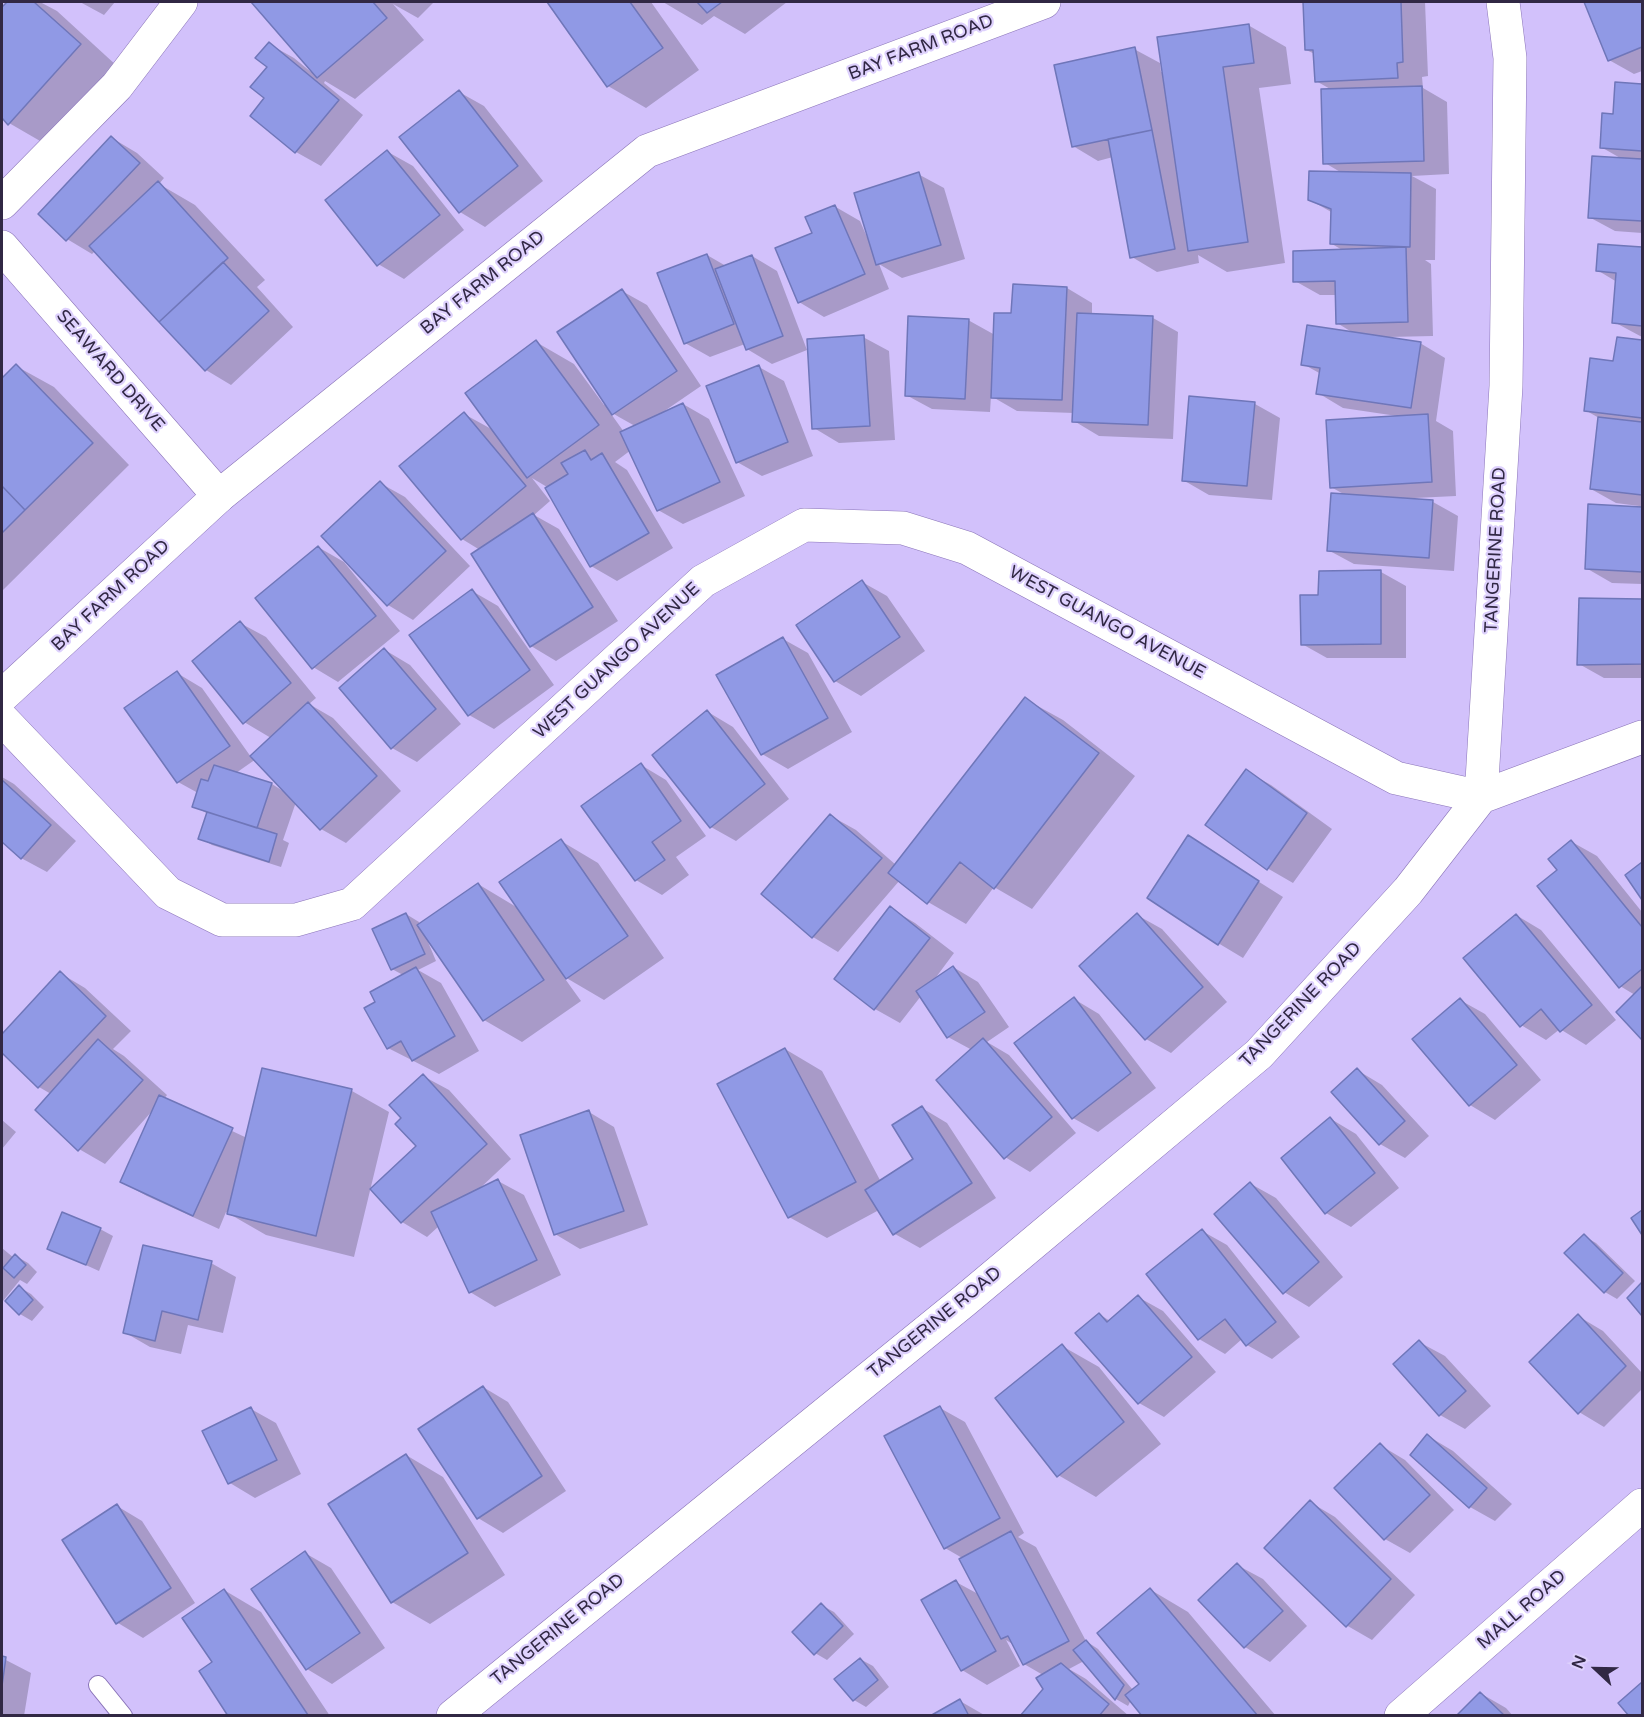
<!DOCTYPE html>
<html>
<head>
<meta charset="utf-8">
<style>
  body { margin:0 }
  #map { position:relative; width:1644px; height:1717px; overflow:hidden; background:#d2c1fb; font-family:"Varela Round",sans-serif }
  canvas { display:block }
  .frame { position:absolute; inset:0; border:3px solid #312844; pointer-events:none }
  .north { position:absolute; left:1566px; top:1639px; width:60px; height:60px; -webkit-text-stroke:4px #ded1fd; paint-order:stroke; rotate:292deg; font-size:16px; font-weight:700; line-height:24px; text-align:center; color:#312844 }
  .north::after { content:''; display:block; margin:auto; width:21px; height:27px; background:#312844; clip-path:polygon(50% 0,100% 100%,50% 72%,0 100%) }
</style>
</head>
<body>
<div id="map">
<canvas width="1644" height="1717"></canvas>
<div class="frame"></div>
<div class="north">N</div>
</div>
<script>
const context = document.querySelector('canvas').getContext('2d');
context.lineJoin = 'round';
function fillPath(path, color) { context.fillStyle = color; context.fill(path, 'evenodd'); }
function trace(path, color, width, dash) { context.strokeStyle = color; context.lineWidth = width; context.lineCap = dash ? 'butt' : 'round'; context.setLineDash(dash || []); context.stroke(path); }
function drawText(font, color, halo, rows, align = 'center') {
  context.font = font + ' "Varela Round",sans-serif'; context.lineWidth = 4.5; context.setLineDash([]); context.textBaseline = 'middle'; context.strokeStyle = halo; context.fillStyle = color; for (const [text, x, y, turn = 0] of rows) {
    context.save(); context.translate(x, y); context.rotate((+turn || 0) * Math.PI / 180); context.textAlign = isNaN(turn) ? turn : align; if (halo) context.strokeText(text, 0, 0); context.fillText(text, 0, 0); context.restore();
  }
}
const shadow = new Path2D(`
  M9 2H40L57 11 117 66 47 145 9 123 2 116V9Z
  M80 2H115L104 15Z
  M253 2H434L418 18 393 4 424 40 355 99 325 81 324 83 363 115 321 166 296 152 266 98 269 44 294 58 311 72 312 71Z
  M549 2H651L699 70 646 108 608 86Z
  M663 2H787L745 34 714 16 702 25Z
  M1304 2H1425L1428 76 1422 77 1423 88 1447 102 1449 174 1412 176 1436 189 1435 260H1425L1431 264 1433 336 1389 337V339L1420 343 1445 358 1436 421 1453 431 1456 496 1415 498V500L1433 502 1458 516 1454 571 1354 564 1328 550 1347 496 1331 487 1397 416 1343 408 1318 393 1321 374 1303 364 1355 334 1337 323V295H1320L1295 281 1344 251 1332 244 1333 213 1310 200 1342 173 1325 163 1332 90 1316 81 1315 54 1306 50Z
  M1586 2H1642V71L1634 74 1609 60Z
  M1248 25 1286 47 1291 84 1259 88 1285 263 1227 272 1198 255 1199 263 1157 272 1132 257 1113 157 1098 161 1073 146 1134 49 1160 63 1161 72H1164Z
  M1617 84 1642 86V233L1615 231 1589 217 1622 159 1601 147 1614 115Z
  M459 92 484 106 543 181 485 227 460 212Z
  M112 138 137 153 164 178 159 184 195 205 265 280 257 287 293 327 231 385 206 370 95 251 92 254 67 239Z
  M388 152 413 166 464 230 404 279 378 264Z
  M918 174 944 188 965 259 902 278 879 264 889 289 824 317 799 302 814 234 834 206 860 221 867 237 869 236Z
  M1600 245 1642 249V337L1614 322 1617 282 1597 270Z
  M707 255 726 266 752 256 777 271 807 350 772 364 747 349 745 344 710 357 685 343Z
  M1014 286 1067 288 1092 303V315L1153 318 1178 332 1173 439 1099 436 1074 421V413L1017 411 991 396 990 412 932 409 906 395 968 320 995 335 1013 315Z
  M622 291 647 305 701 386 663 412 664 413 683 404 709 419 745 496 683 524 658 510 631 450 615 462 627 470 673 548 617 581 591 566 547 487 532 478 550 501 534 515 559 529 618 621 556 661 531 646 473 555 480 550 462 539 464 414 495 431 536 342 574 364 604 405 606 404ZM609 411 619 417 635 426 624 432Z
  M863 337 889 351 895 440 839 443 814 428Z
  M1618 339 1642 341V584L1612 583 1586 568 1639 508V506L1616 503 1591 489 1599 418 1585 410 1615 363Z
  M16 366 54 387 129 465 2 591V380Z
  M759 367 784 381 813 456 762 476 737 462Z
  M1255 404 1280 418 1272 500 1209 495 1183 480Z
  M380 483 405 497 470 566 413 620 388 605 323 536Z
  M318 547 344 562 400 631 338 682 313 667Z
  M1381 572 1406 586V658H1327L1302 644 1320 596Z
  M862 582 887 596 925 651 861 696 835 681 798 625Z
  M472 591 498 606 554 685 494 729 469 715Z
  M1580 599 1642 600V678H1604L1579 664Z
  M240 623 266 637 316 698 309 704 333 718 401 791 346 843 321 829 296 802 283 840 289 843 281 867 212 845 200 838 208 814 194 806 198 793 178 782 177 673 202 688 251 757 271 738 244 722ZM256 759 286 793 272 784 236 773Z
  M783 639 808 653 852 732 788 769 762 754Z
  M385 650 410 665 461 724 417 762 392 748Z
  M1025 699 1063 720 1135 776 1032 909 994 887 966 924 928 902 900 880 838 952 813 937 763 894 831 816 856 830 896 865Z
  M708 712 733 727 789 799 736 841 711 827Z
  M641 765 666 780 706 836 676 857 689 875 662 895 636 880Z
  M1246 771 1271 785 1332 829 1293 883 1267 868Z
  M2 777 14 784 76 841 47 872 21 858 2 840Z
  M1188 837 1283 897 1243 958 1218 943Z
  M561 841 598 863 664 958 604 1000 563 976 581 1001 522 1042 484 1020 427 937H426L436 961 418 970 441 983 479 1051 439 1074 388 1048 377 1002 403 975 392 969 406 914 419 922 420 924 478 884 518 908Z
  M1572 842 1597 856 1642 912V1038L1618 1012 1635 995 1620 986 1559 871Z
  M890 908 915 923 954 953 934 980 953 967 978 982 1009 1027 987 1042 1009 1055 1076 1133 1030 1172 1005 1157 972 1050 948 1037 921 996 900 1023 875 1009 836 978Z
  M1137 915 1162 929 1227 1002 1171 1053 1146 1039Z
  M1516 915 1541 930 1616 1020 1586 1045 1560 1029 1546 1040 1521 1025Z
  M60 973 85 988 131 1031 113 1049 124 1056 167 1095 164 1099 247 1138 264 1070 352 1091 389 1112 354 1257 266 1235 226 1212 219 1229 147 1196 121 1182 153 1110 105 1164 79 1149 51 1094 39 1087 2 1051V1036Z
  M1074 999 1099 1014 1156 1088 1098 1132 1073 1118Z
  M1460 1000 1485 1014 1541 1080 1495 1120 1470 1105Z
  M785 1049 822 1071 881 1182 915 1159 922 1108 947 1123 996 1198 920 1248 895 1234 879 1210 827 1238 789 1217Z
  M1357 1070 1382 1085 1429 1136 1405 1158 1380 1144Z
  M423 1076 449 1090 511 1159 478 1190 498 1181 524 1195 561 1275 495 1307 470 1292 439 1226 427 1237 402 1222 372 1189 418 1147 403 1118Z
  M589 1112 614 1127 648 1225 580 1249 555 1234Z
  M1331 1119 1356 1134 1399 1188 1351 1227 1326 1213Z
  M2 1120 16 1132 2 1149Z
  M1251 1184 1276 1198 1343 1277 1309 1307 1284 1292Z
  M100 1229 113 1236 99 1271 48 1248Z
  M1202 1231 1227 1245 1300 1337 1272 1359 1247 1345 1242 1339 1225 1354 1199 1339 1148 1275Z
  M1584 1236 1596 1243 1635 1281 1617 1299 1605 1292Z
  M2 1248 14 1258 16 1256 28 1263 37 1272 27 1284 20 1280 3 1301Z
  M211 1263 236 1277 223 1333 188 1325 181 1354 150 1347 124 1332Z
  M19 1287 31 1294 44 1307 32 1321 20 1314Z
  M1138 1297 1163 1311 1216 1372 1164 1417 1139 1403 1099 1314 1110 1321Z
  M1578 1316 1603 1331 1642 1373V1389L1604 1427 1579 1412Z
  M1419 1342 1445 1356 1491 1406 1465 1429 1440 1415Z
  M1062 1346 1099 1367 1161 1444 1096 1497 1058 1475Z
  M483 1387 508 1402 566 1491 503 1533 478 1518Z
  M940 1408 965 1422 1024 1533 1018 1537 1036 1547 1086 1641 1098 1649 1133 1690 1141 1684 1151 1590 1188 1612 1276 1716H1144L1131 1700 1128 1706 1116 1699 1084 1661 1069 1669 1086 1679 1129 1716H1022L1045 1689 1043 1675 1024 1664 1014 1645 1006 1640 1020 1666 987 1685 962 1670 956 1582 980 1595 964 1559 945 1548Z
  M251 1409 276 1423 301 1474 255 1498 230 1483 204 1432Z
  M1428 1436 1453 1451 1512 1504 1495 1521 1470 1507Z
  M1380 1445 1405 1460 1454 1510 1410 1553 1385 1539Z
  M406 1455 443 1477 505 1575 430 1624 392 1602Z
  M1310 1502 1335 1517 1415 1595 1372 1640 1346 1625Z
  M117 1506 142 1521 195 1603 143 1638 118 1623 64 1540Z
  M305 1553 331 1568 385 1648 332 1684 307 1669Z
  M1237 1565 1263 1579 1307 1626 1270 1662 1245 1647Z
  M224 1590 261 1612 330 1716H230L214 1663Z
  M821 1605 834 1612 854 1634 827 1660 815 1653Z
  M2 1658 31 1673 24 1716H2Z
  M860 1659 873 1666 889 1687 866 1707 854 1700Z
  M1480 1693 1506 1708 1513 1716H1458Z
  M960 1701 986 1716H933Z`);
const building = new Path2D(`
  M7 2H34L81 44 8 125 2 118V7Z
  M251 2H373L387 18 317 78Z
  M547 2H630L663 48 607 87Z
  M697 2H722L707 13Z
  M1303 2H1401L1403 62 1397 63 1398 78 1315 82 1313 50H1305Z
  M1584 2H1642V47L1608 61Z
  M1249 24 1254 63 1223 67 1248 242 1188 251 1157 37Z
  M269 42 339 100 295 153 250 116 264 98 250 87 267 67 255 58Z
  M1135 47 1152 130 1072 147 1054 65Z
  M1615 82 1642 84V151L1600 148 1602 113 1613 114Z
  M1422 86 1424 161 1323 164 1321 89Z
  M459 90 518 166 459 213 399 137Z
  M1152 130 1175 249 1130 258 1108 139Z
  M111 136 140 163 66 241 38 214Z
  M387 150 440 215 377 266 325 200Z
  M1592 156 1642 159V221L1588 218Z
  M1309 171 1411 173 1410 247 1330 244 1331 209 1308 200Z
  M919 172 941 245 876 265 854 193Z
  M158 181 228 258 159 322 89 246Z
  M835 205 865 274 798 303 775 248 812 233 805 217Z
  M1598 244 1642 247V326L1612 323 1616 273 1596 271Z
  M1406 247 1408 322 1336 324 1335 281 1293 282V251Z
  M707 254 734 324 684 344 657 273Z
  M752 255 783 336 746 350 715 269Z
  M223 262 269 311 205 371 159 322Z
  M1013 284 1067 287 1062 400 991 398 994 313H1011Z
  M622 289 677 371 612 415 557 332Z
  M1077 313 1153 316 1148 425 1072 422Z
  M908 316 969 319 965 399 905 396Z
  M1307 325 1421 342 1411 408 1316 394 1320 368 1301 365Z
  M864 335 870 426 812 429 807 339Z
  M1617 337 1642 340V418L1584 411 1590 358 1613 361Z
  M536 340 599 425 527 478 465 393Z
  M16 364 93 443 25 510 2 486V378Z
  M759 365 788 442 736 463 706 386Z
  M1189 396 1255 402 1247 486 1182 481Z
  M683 403 720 482 657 511 620 432Z
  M464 412 526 486 461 540 399 466Z
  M1428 414 1432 482 1330 488 1326 420Z
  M1598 417 1642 422V495L1590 489Z
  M585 450 591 460 602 453 649 533 590 567 545 488 568 474 561 463Z
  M380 481 446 551 387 606 321 536Z
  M2 486 25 510 2 533Z
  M1331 493 1433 500 1429 558 1327 551Z
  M1588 504 1642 507V572L1585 569Z
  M533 513 593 607 530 647 471 554Z
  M318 546 376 616 312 669 255 598Z
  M1381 570V644L1301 645 1300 595H1318L1319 571Z
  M862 580 900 637 834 682 796 625Z
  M472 589 530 670 468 716 409 635Z
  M1579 598 1642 599V664L1577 665Z
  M240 621 291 683 243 724 192 661Z
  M783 637 828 718 761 755 716 675Z
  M384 648 436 709 391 749 339 688Z
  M177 671 230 746 177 783 124 708Z
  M1025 697 1099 753 994 889 960 862 927 904 888 873Z
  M308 702 377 776 320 830 250 756Z
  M707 710 765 784 710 828 652 755Z
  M641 763 681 821 652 842 665 860 635 881 581 806Z
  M214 765 272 783 257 828 192 807 201 779 208 781Z
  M1246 769 1307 813 1267 870 1205 825Z
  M2 780 51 825 21 859 2 842Z
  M207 812 277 834 269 862 198 839Z
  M830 814 882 858 812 938 761 894Z
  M1188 835 1259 881 1218 945 1147 898Z
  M561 839 628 936 566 979 499 882Z
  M1571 840 1642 927V969L1619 988 1537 886 1557 870 1548 859Z
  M1642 862V900L1625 875Z
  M478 883 544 980 483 1021 417 925Z
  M890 906 930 938 874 1010 834 979Z
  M406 913 425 954 391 970 372 929Z
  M1137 913 1203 987 1145 1040 1079 966Z
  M1516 914 1592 1005 1560 1032 1541 1009 1520 1027 1463 958Z
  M953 966 985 1012 947 1038 916 991Z
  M416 967 455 1036 412 1061 401 1041 387 1049 364 1008 375 1002 370 992Z
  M60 971 106 1016 38 1088 2 1053V1034Z
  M1642 986V1040L1616 1012Z
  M1074 997 1131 1073 1072 1119 1014 1043Z
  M1460 998 1517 1065 1469 1106 1412 1039Z
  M983 1038 1052 1117 1004 1159 936 1080Z
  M98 1039 143 1080 78 1151 35 1110Z
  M785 1048 856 1182 788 1218 717 1084Z
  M262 1068 352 1089 316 1236 227 1214Z
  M1357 1068 1405 1121 1379 1145 1331 1092Z
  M423 1074 487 1144 401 1223 370 1189 416 1146 395 1124 401 1118 389 1105Z
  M159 1095 233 1128 193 1216 120 1182Z
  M922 1106 972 1183 893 1235 865 1190 913 1159 892 1125Z
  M589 1110 624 1211 554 1235 520 1135Z
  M1330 1117 1375 1173 1325 1214 1281 1158Z
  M498 1179 537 1260 469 1293 431 1212Z
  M1250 1182 1319 1262 1283 1294 1214 1214Z
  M1642 1210V1235L1631 1218Z
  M62 1212 101 1228 86 1265 47 1249Z
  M1202 1229 1276 1322 1246 1346 1225 1319 1198 1340 1146 1274Z
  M1584 1234 1623 1273 1604 1293 1564 1253Z
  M143 1245 212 1261 198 1320 162 1311 155 1341 123 1333Z
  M15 1254 26 1265 14 1278 3 1268Z
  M1642 1282V1316L1627 1298Z
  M19 1285 33 1300 19 1315 5 1301Z
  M1138 1295 1192 1357 1138 1404 1075 1333 1099 1313 1107 1322Z
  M1578 1314 1626 1366 1578 1414 1529 1362Z
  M1419 1340 1466 1391 1439 1416 1393 1364Z
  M1062 1344 1124 1422 1057 1477 995 1398Z
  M483 1386 542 1476 477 1519 418 1429Z
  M940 1406 1000 1518 944 1549 884 1436Z
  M251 1407 277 1460 228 1484 202 1431Z
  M1427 1434 1487 1488 1469 1508 1410 1455Z
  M1380 1443 1430 1495 1384 1540 1334 1488Z
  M406 1454 468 1553 391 1603 328 1504Z
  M1310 1500 1391 1579 1346 1627 1264 1548Z
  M117 1504 171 1588 116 1624 62 1540Z
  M1011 1531 1069 1641 1023 1665 1008 1636 1001 1639 959 1559Z
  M305 1551 360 1633 306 1670 251 1589Z
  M1237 1563 1283 1611 1244 1648 1198 1600Z
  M956 1580 996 1651 961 1671 921 1600Z
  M1150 1588 1258 1716H1142L1125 1695 1139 1684 1097 1633Z
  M224 1589 308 1715V1716H228L199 1671 212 1662 182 1618Z
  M821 1603 843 1626 814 1655 792 1632Z
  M1086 1640 1124 1685 1115 1700 1073 1650Z
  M2 1656 6 1657 2 1686Z
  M860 1658 878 1680 853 1701 834 1679Z
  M1061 1663 1109 1704 1099 1716H1020L1043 1689 1036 1678Z
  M1642 1682V1716H1629L1618 1703Z
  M1480 1692 1505 1716H1456Z
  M960 1699 969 1716H930Z`);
const lane = new Path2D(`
  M98 1685 123 1716`);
const street = new Path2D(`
  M2 203 117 86 181 2
  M2 247 219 496
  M2 719 168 893 222 920H296L352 904 703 581 804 525 903 528 967 548 1396 778 1481 797 1642 737
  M453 1716 964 1301 1259 1054 1408 891 1481 797 1506 386 1510 58 1503 2
  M1401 1716 1642 1505`);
const secondary = new Path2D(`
  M2 696 219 496 647 151 1044 2`);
const streetNames = [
  ["BAY FARM ROAD",921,48,-21],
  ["BAY FARM ROAD",483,283,-39],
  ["SEAWARD DRIVE",110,371,49],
  ["TANGERINE ROAD",1496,550,-87],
  ["BAY FARM ROAD",111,596,-43],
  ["WEST GUANGO AVENUE",1107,623,28],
  ["WEST GUANGO AVENUE",617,661,-43],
  ["TANGERINE ROAD",1301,1005,-46],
  ["TANGERINE ROAD",935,1323,-39],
  ["MALL ROAD",1522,1610,-41],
  ["TANGERINE ROAD",558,1630,-39]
];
fillPath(shadow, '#0003');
fillPath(building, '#9099e5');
trace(building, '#6f76b9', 1.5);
trace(lane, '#8a74b8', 20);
trace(street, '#8a74b8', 34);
trace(secondary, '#8a74b8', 34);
trace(lane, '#fff', 18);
trace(street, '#fff', 33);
trace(secondary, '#fff', 33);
drawText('18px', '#312844', '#ded1fd', streetNames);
</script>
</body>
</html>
